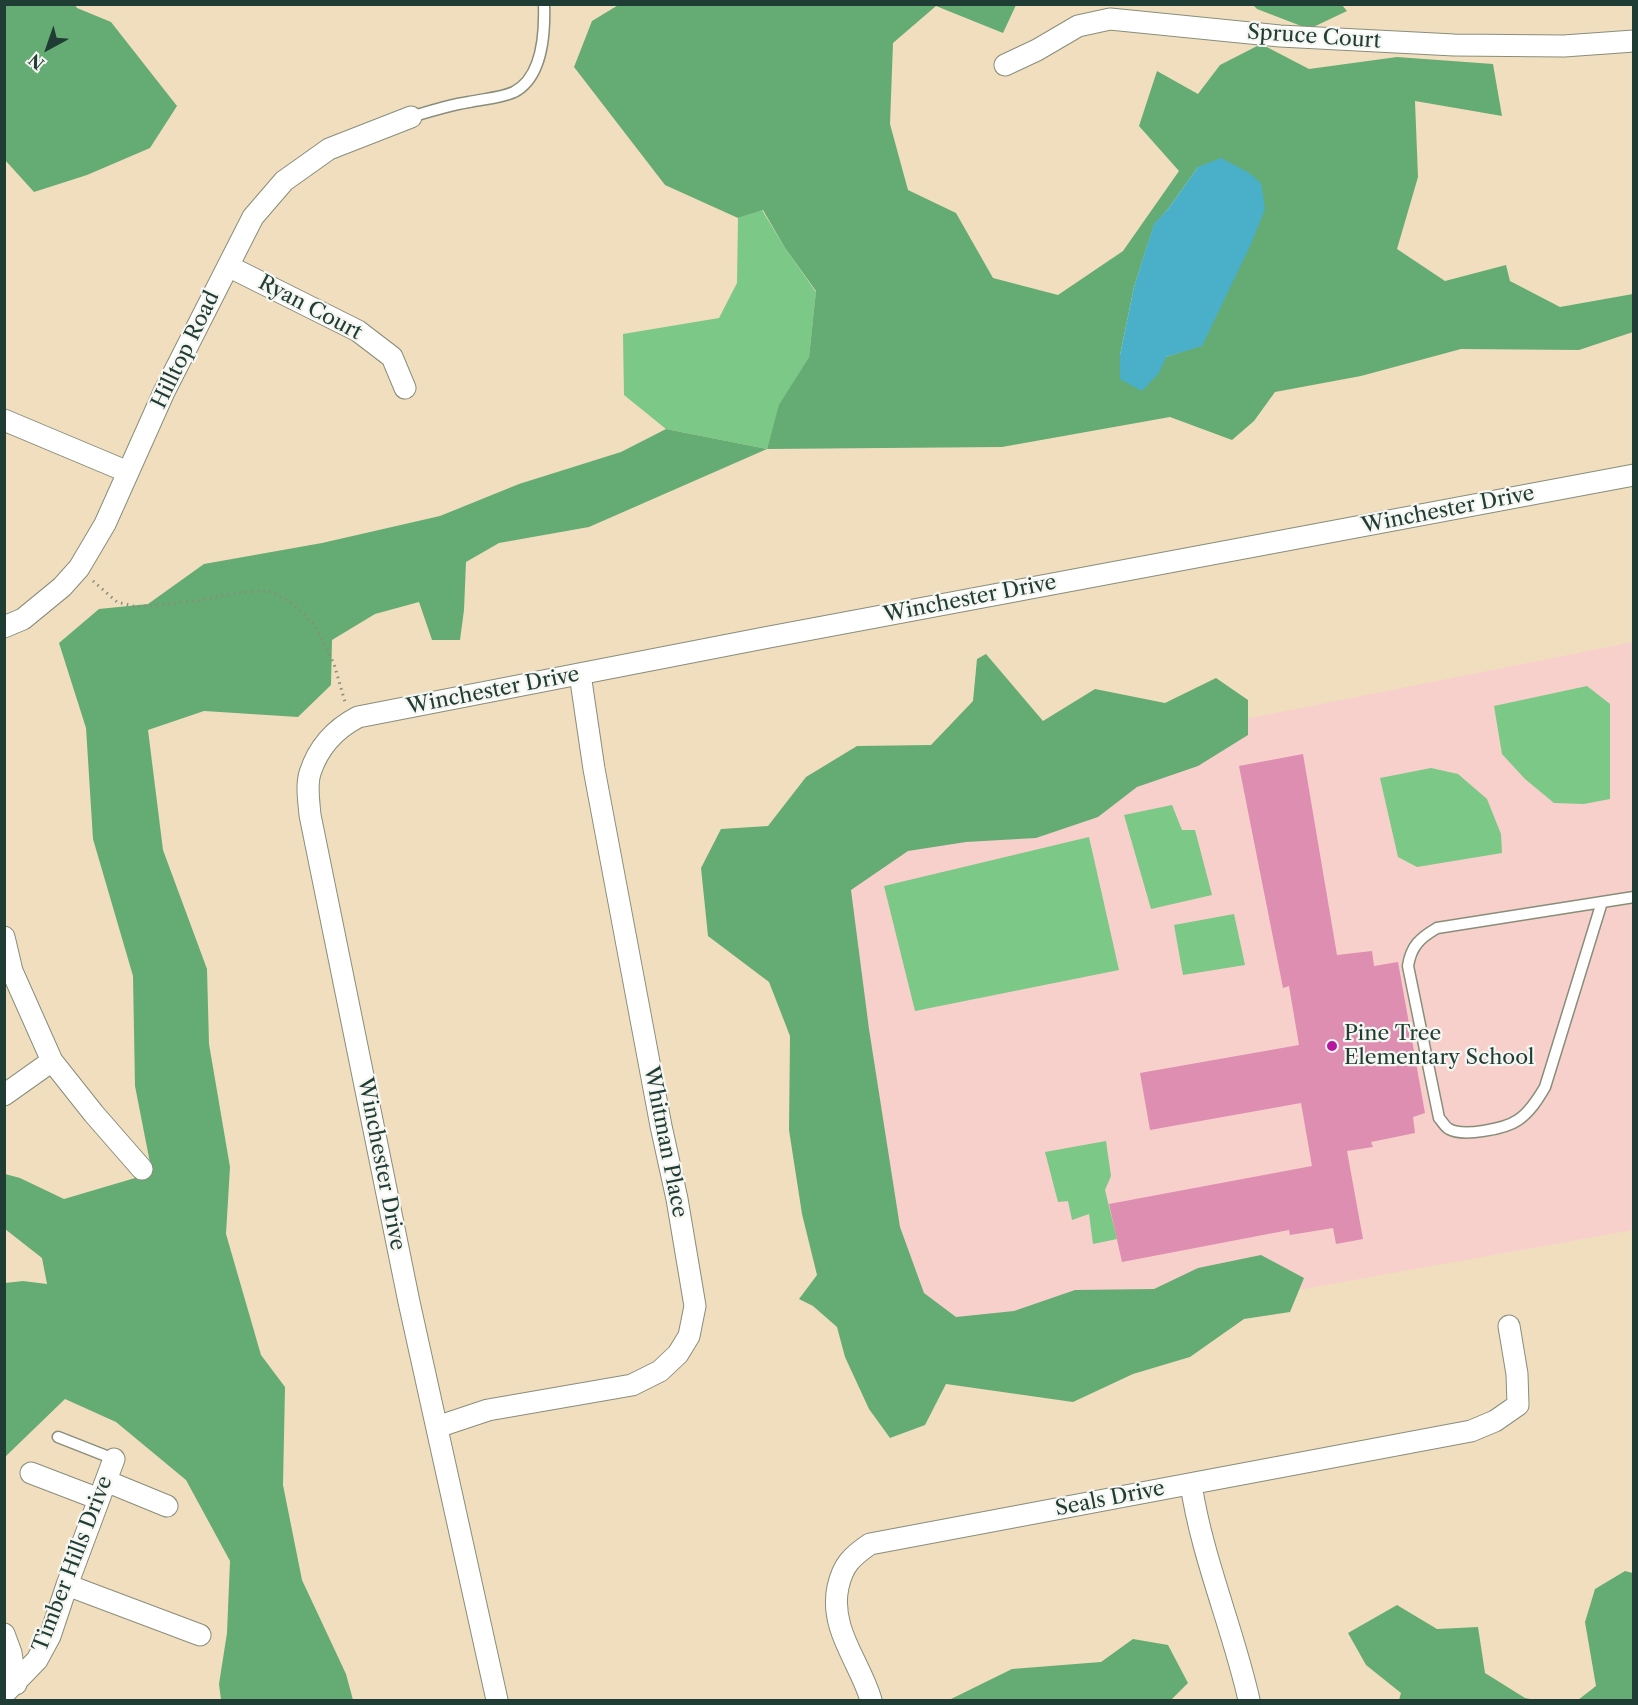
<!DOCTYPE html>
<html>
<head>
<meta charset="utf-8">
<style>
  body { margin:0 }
  #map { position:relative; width:1638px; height:1705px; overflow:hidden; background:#f1debf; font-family:"Libre Caslon Text",serif }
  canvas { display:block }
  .frame { position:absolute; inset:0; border:6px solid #1f3d34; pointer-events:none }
  .north { position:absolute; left:18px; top:18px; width:60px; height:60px; -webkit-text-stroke:4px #f6f6f2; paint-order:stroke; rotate:220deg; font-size:16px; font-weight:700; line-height:24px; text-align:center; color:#1f3d34 }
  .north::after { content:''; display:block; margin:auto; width:21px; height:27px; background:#1f3d34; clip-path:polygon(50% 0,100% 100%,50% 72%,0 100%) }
</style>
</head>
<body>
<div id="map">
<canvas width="1638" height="1705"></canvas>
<div class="frame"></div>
<div class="north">N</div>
</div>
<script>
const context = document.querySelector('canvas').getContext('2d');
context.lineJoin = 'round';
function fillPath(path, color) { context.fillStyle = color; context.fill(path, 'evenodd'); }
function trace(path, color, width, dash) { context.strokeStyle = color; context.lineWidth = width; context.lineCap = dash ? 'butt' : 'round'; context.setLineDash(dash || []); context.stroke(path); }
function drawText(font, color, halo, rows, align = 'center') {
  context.font = font + ' "Libre Caslon Text",serif'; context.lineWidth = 4.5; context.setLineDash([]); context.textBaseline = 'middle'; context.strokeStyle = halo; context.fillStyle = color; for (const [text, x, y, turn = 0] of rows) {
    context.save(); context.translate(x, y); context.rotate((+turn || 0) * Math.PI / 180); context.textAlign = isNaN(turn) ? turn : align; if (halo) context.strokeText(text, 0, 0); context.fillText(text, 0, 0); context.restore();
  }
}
const built = new Path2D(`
  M1633 642V1230L908 1360 789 810Z`);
const green = new Path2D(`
  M762 210 785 248 816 292 809 357 780 405 767 449 666 429 624 395 623 334 719 318 737 283 738 218Z
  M1587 686 1610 704V799L1584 804 1554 803 1525 779 1502 754 1494 706Z
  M1431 768 1458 774 1487 799 1501 834 1502 853 1417 867 1398 857 1380 778Z
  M1172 805 1182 830H1195L1212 895 1151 909 1124 815Z
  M1089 837 1119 970 915 1011 884 886Z
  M1234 914 1245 965 1183 975 1174 925Z
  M1106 1141 1111 1176 1105 1190 1117 1239 1093 1244 1089 1214 1072 1220 1068 1201 1058 1202 1045 1152Z`);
const forest = new Path2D(`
  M5 4 75 5 77 8 111 22 177 106 150 148 87 175 34 192 5 160Z
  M620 4 1016 5 1003 33 936 6 893 43 890 124 908 190 956 213 993 278 1058 295 1123 251 1179 171 1139 126 1157 71 1198 94 1220 65 1261 44 1309 69 1397 57 1493 64 1502 116 1415 101 1418 177 1397 249 1445 281 1506 265 1510 281 1560 307 1633 294V332L1579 350 1461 349 1361 376 1275 392 1254 421 1232 440 1170 417 1002 447 767 449 589 527 499 543 466 562 464 610 460 640H432L419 602 375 614 332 640 331 685 298 717 204 711 148 730 163 850 207 969 209 1044 230 1167 226 1234 261 1355 285 1387 283 1485 302 1580 346 1674 353 1700H221L219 1684 227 1633 230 1561 186 1480 116 1422 65 1399 5 1457V1283L23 1281 47 1284 42 1258 5 1229V1174L20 1178 64 1199 152 1173 135 1086 133 976 93 839 86 728 59 643 99 609 148 604 204 564 322 543 440 516 519 484 621 452 666 429 767 449 779 405 809 357 816 291 785 248 763 210 738 218 665 185 574 67 592 21ZM1198 167 1181 352 1166 357 1120 355 1134 287 1154 225 1168 209Z
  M1253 5H1342L1347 11 1309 29 1257 9Z
  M986 654 1043 721 1095 689 1165 703 1216 678 1248 700V735L1198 766 1137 787 1098 817 1036 838 966 842 908 851 851 890 869 1029 900 1227 924 1293 956 1317 1014 1311 1075 1290 1154 1289 1198 1268 1261 1255 1304 1278 1290 1312 1244 1319 1190 1357 1133 1374 1073 1402 946 1384 925 1425 890 1438 869 1409 845 1357 837 1327 813 1306 799 1299 817 1275 802 1214 789 1130 790 1036 769 982 708 936 701 868 721 829 768 826 806 777 857 746 931 745 973 701 977 659Z
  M1625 1571 1633 1573V1700H1578L1596 1686 1585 1622 1595 1589Z
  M1397 1605 1437 1629 1478 1627 1485 1673 1525 1698 1536 1700H1399L1401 1693 1366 1665 1348 1633Z
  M1133 1639 1168 1645 1188 1683 1171 1700H949L1012 1669 1101 1662Z`);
const water = new Path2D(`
  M1221 158 1249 173 1261 183 1265 209 1251 244 1202 346 1166 357 1159 373 1142 391 1120 379V355L1134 287 1154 224 1168 209 1198 167Z`);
const building = new Path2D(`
  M1303 754 1337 955 1372 951 1374 966 1398 962 1425 1113 1413 1117 1415 1133 1371 1142 1373 1147 1347 1151 1363 1239 1336 1244 1333 1228 1290 1235 1289 1230 1122 1262 1109 1204 1312 1166 1301 1103 1150 1130 1140 1073 1299 1045 1289 986 1283 988 1239 766Z`);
const path = new Path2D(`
  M93 581 117 602 137 607 196 601 244 592 269 591 292 603 315 625 334 664 345 702`);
const lane = new Path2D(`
  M411 117C430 111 449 105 469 102 483 99 501 98 514 92 543 77 545 33 544 4
  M1602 902 1545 1087C1538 1099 1530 1112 1518 1120 1505 1129 1463 1137 1449 1129 1445 1127 1442 1121 1439 1118L1408 966C1411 946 1420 938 1437 928L1634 897
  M58 1437 114 1459`);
const street = new Path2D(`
  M1005 65 1037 50 1078 26 1110 19 1280 36 1454 45 1564 46 1634 41
  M228 266 358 331 392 357 405 388
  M4 420 128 472
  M4 627 23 619 62 587 79 568 105 524 164 392 253 217 284 181 329 149 411 117
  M4 937 12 971 52 1061 94 1114 142 1169
  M4 1095 52 1061
  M437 1427 488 1410 632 1385 660 1371 678 1354 689 1336 695 1306 677 1199 661 1126 594 769 580 674
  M31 1473 99 1499
  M106 1481 167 1506
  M1191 1484C1202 1558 1233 1628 1249 1700
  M67 1585 200 1635
  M4 1634 11 1653 16 1684
  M4 1694 37 1660 50 1636 67 1585 114 1459
  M497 1700 409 1302 310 815C309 802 306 786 310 773 318 748 335 729 358 717L764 638 1634 475
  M871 1700C860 1662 829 1629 838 1587 843 1565 851 1557 870 1544L1471 1431 1495 1421 1518 1405 1517 1374 1509 1326`);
const markers = [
  [1332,1046,6,"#b5179e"]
];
const streetNames = [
  ["Spruce Court",1314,37,4],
  ["Ryan Court",310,308,28],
  ["Hilltop Road",186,350,-64],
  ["Winchester Drive",1448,510,-11],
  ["Winchester Drive",970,599,-11],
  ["Winchester Drive",493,691,-11],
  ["Whitman Place",665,1142,79],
  ["Winchester Drive",381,1164,79],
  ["Seals Drive",1110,1499,-11],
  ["Timber Hills Drive",73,1564,-69]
];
const poiNames = [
  ["Pine Tree",1344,1034],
  ["Elementary School",1344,1058]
];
fillPath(built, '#f7d0cb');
fillPath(green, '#7bc887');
fillPath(forest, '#64ac74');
fillPath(water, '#4aafc9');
fillPath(building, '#dd8eb1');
trace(lane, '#888e7a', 13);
trace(street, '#888e7a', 23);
trace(path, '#888e7a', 3, [1.5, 4.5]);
trace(lane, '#fff', 10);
trace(street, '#fff', 21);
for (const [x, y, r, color] of markers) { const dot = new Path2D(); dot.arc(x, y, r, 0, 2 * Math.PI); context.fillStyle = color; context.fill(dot); trace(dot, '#f6f6f2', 2); }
drawText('21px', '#1f3d34', '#f6f6f2', streetNames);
drawText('21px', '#1f3d34', '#f6f6f2', poiNames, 'left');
</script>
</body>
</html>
